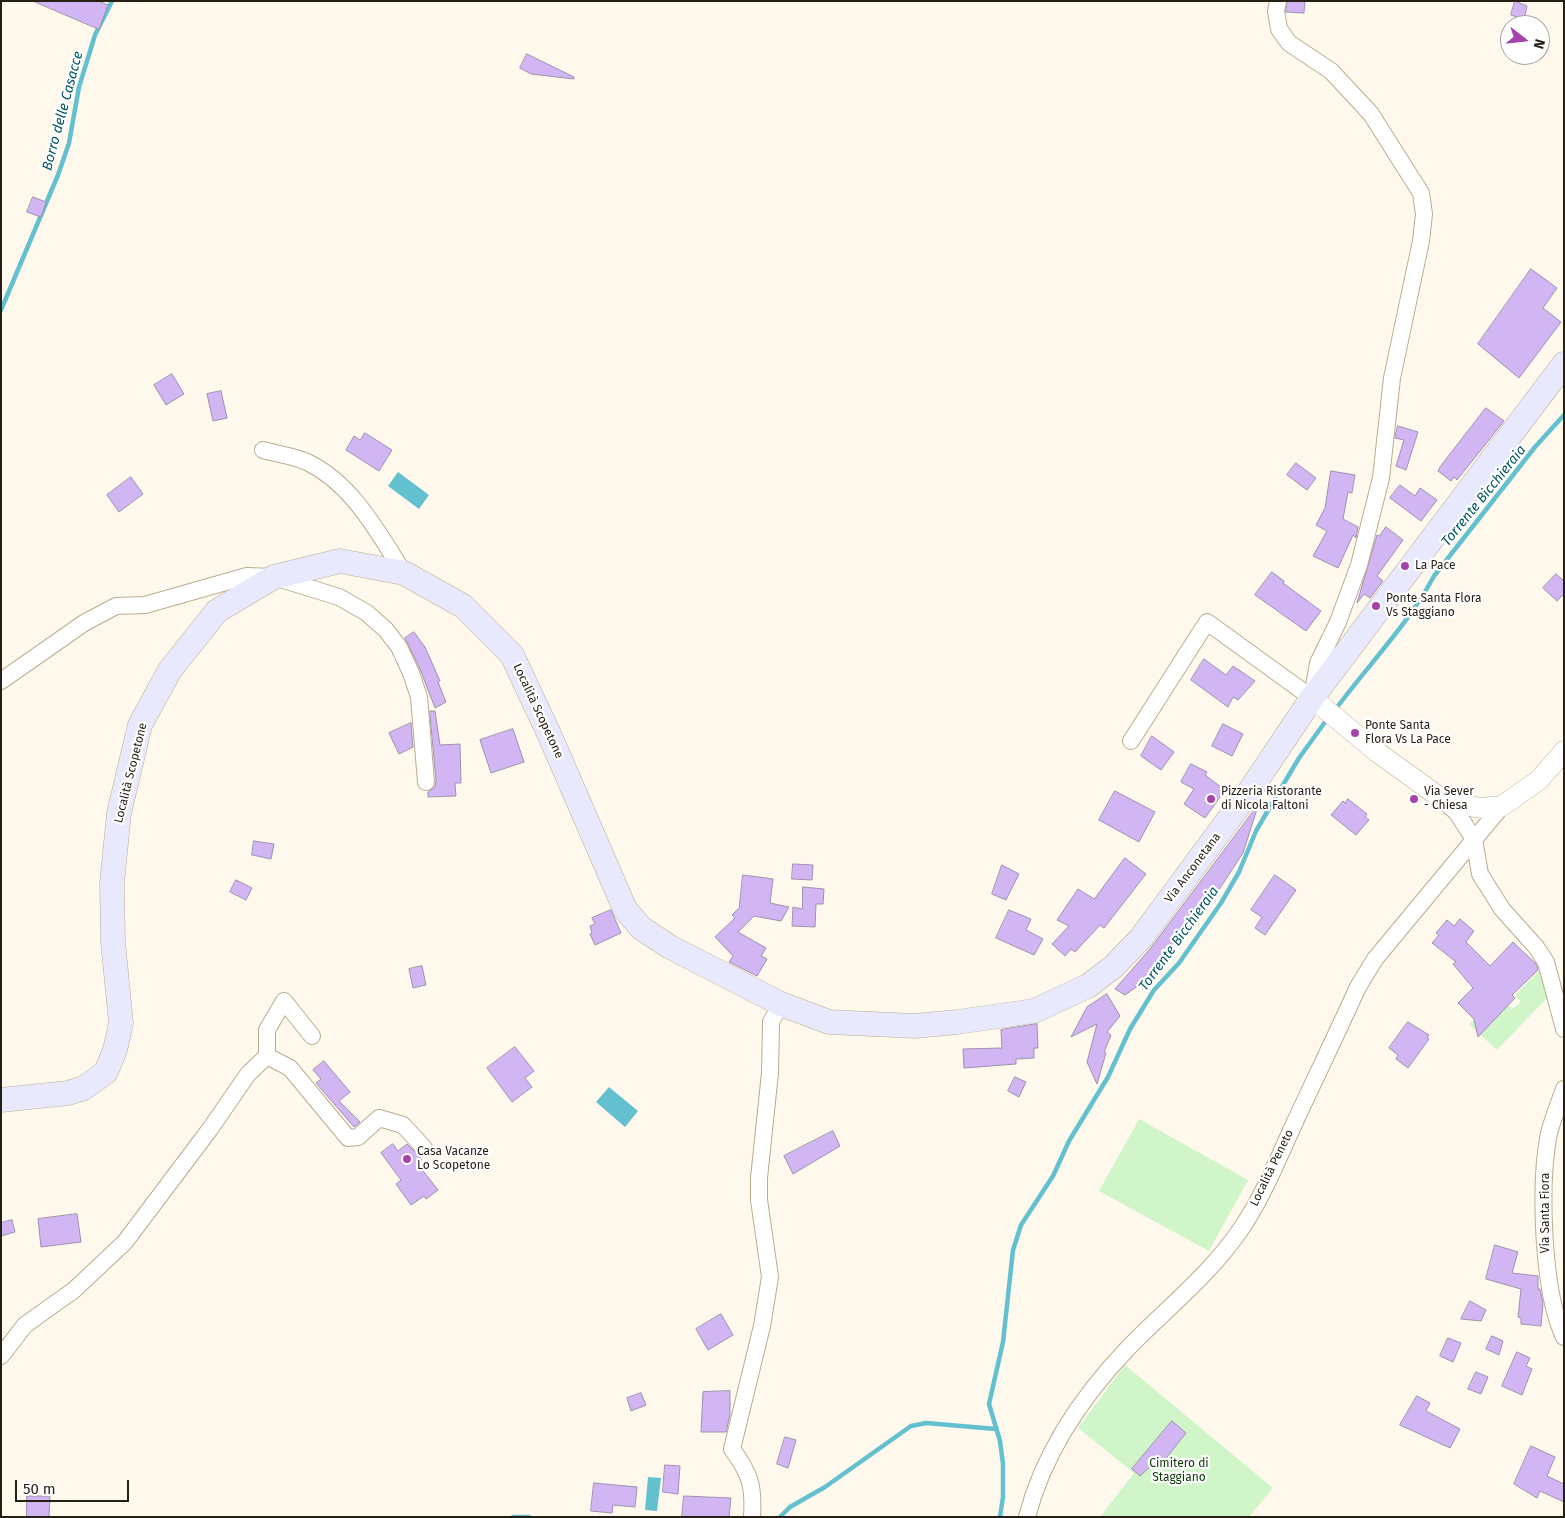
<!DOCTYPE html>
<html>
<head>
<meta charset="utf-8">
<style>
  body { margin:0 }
  #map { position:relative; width:1565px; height:1518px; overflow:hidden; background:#fff8ec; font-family:"Fira Sans",sans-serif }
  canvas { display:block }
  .frame { position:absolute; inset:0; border:2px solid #261f14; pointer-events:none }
  .north { position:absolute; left:1500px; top:15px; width:50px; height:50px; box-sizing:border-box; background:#fff; border:1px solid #a8a5a1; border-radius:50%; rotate:106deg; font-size:14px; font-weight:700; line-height:20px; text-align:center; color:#261f14 }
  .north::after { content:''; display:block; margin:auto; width:18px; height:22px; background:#a543aa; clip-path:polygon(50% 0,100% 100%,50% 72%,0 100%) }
  .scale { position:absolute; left:15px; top:1480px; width:114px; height:22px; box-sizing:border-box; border:2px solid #261f14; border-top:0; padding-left:6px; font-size:15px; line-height:18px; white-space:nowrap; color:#261f14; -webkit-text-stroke:4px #fff; paint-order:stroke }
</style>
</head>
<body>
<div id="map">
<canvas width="1565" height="1518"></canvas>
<div class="frame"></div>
<div class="north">N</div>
<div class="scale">50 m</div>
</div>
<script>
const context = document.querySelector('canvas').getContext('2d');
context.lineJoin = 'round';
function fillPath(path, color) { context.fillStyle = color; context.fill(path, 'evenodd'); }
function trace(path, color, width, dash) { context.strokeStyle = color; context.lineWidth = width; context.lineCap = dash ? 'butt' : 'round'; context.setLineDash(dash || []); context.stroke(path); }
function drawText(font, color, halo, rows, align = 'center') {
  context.font = font + ' "Fira Sans",sans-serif'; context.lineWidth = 4.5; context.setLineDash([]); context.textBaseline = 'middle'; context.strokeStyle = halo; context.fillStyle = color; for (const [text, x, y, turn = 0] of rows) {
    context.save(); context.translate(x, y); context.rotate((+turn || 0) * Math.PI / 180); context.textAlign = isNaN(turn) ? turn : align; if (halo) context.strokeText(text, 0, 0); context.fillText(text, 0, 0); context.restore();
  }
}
const green = new Path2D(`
  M1541 969 1551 994 1497 1050 1469 1024 1498 995 1512 1009 1521 1002 1515 995Z
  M1139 1119 1248 1180 1209 1251 1099 1191Z
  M1125 1365 1273 1488 1249 1517H1100L1134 1473 1078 1428Z`);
const water = new Path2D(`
  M398 472 429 495 419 509 388 486Z
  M609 1087 638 1111 625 1127 596 1102Z
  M648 1477 661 1478 657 1511 645 1510Z`);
const stream = new Path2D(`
  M1 310 58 175 69 143 79 87 95 35 112 1
  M1335 710C1368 665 1408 625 1434 576L1535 447 1564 415
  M513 1517H529
  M780 1517 790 1507 825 1487 911 1426 926 1423 996 1429
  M1000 1517 1003 1497V1464L1000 1441 989 1404 1003 1342 1013 1250 1021 1225 1053 1176 1069 1141 1108 1077 1130 1029 1154 990 1179 963 1221 903 1239 872 1256 831 1277 795 1299 758 1328 718`);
const building = new Path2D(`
  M33 1H98L108 5 99 29Z
  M1288 1H1305L1304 13 1286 12Z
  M1515 1 1527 6 1524 20 1511 15Z
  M527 54 574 77V79L531 74 520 68Z
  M33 197 46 202 41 217 27 212Z
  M1531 269 1557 288 1543 308 1561 322 1519 378 1478 344Z
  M172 374 184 394 166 405 154 385Z
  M221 391 227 418 213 421 207 394Z
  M1486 408 1504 421 1457 480 1454 477 1451 481 1438 471 1440 467Z
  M1398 426 1418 432 1406 470 1396 466 1404 440 1395 438Z
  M365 433 392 450 379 471 346 450 354 436 360 440Z
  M1296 463 1316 478 1307 490 1287 475Z
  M1331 471 1355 475 1352 493 1348 492 1343 519 1358 527 1356 538 1353 535 1338 568 1313 556 1327 531 1316 525 1325 508Z
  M131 477 143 494 119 512 107 495Z
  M1400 485 1415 496 1420 488 1437 500 1421 521 1390 498Z
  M1386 527 1403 540 1377 576 1383 581 1370 598 1364 594 1357 603 1377 535 1379 536Z
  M1272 572 1284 581 1283 583 1321 611 1306 631 1255 595Z
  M1556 574 1564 581V594L1557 601 1543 588Z
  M414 632 425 647 440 681 438 682 446 702 435 708 420 669 405 638Z
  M1204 659 1226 675 1233 666 1255 681 1238 700 1233 697 1228 707 1191 680Z
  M430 711H435L440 745 460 744 461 783H455L456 796 428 797V792L435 787 436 781Z
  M411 723 413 747 399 754 389 733Z
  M1223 724 1243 734 1232 756 1212 746Z
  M513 729 524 762 491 773 480 740Z
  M1152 736 1174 752 1161 770 1141 756Z
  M1191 764 1207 772 1205 775 1225 790 1205 818 1184 804 1194 789 1181 782Z
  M1115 791 1155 812 1139 842 1099 820Z
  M1348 799 1367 814 1365 817 1369 820 1356 835 1331 815 1343 801 1345 803Z
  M1256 808 1257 809 1243 853 1205 911 1202 908 1180 938 1178 936 1157 963 1160 965 1146 980 1125 995 1115 989 1150 949Z
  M254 841 274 844 271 859 252 855Z
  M1125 858 1146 874 1104 928 1100 925 1075 952 1071 949 1065 956 1052 944 1069 926 1057 920 1078 889 1094 899Z
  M793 864 813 865 812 880 792 879Z
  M1002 865 1019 874 1006 900 992 894Z
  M743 875 773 879 770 903 789 907 781 921 754 916 738 932 766 948 761 956 767 959 757 976 729 962 733 956 715 937 735 918 732 915 739 908Z
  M1275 875 1296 890 1265 935 1255 928 1262 917 1251 910Z
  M236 880 252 888 246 900 230 892Z
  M803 887 824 889 823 904H816L815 927 792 926 793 907 802 909Z
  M611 910 621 933 595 945 590 934 592 933 590 926 595 924 592 918Z
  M1009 910 1031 919 1026 930 1043 939 1034 955 996 938Z
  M1460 919 1474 931 1466 942 1490 966 1513 942 1536 964 1538 970 1512 995 1515 998 1478 1037 1474 1019 1458 1003 1473 988 1453 964 1456 962 1432 943 1439 935 1436 933 1447 920 1454 926Z
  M422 966 426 985 413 988 409 969Z
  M1107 994 1120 1016 1107 1032 1111 1035 1104 1052 1106 1053 1097 1084 1087 1062 1097 1024 1071 1037 1087 1007Z
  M1408 1022 1429 1035 1427 1038 1429 1039 1408 1068 1396 1059 1398 1055 1389 1048Z
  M1037 1024 1038 1048H1034V1058L1016 1059V1064L964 1068 963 1049 1002 1048 1001 1030Z
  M515 1047 534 1071 525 1078 532 1087 512 1102 487 1068Z
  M324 1061 350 1092 339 1101 360 1122 354 1127 316 1083 321 1079 313 1070Z
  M1015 1077 1026 1082 1019 1097 1008 1091Z
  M833 1131 840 1146 793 1174 784 1156Z
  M393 1144 398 1151 407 1144 419 1156 422 1160 417 1163 438 1190 426 1199 424 1196 411 1205 396 1184 401 1180 381 1153Z
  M77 1214 81 1242 41 1247 38 1219Z
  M12 1220 15 1232 1 1236V1223Z
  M1495 1245 1518 1252 1512 1273 1538 1276V1289H1540L1543 1303 1541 1326 1521 1324V1318L1518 1317 1521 1289 1486 1279Z
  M1470 1301 1486 1310 1481 1321 1461 1319Z
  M721 1314 733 1335 708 1350 696 1329Z
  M1492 1336 1503 1341 1499 1355 1486 1349Z
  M1448 1338 1461 1343 1453 1362 1440 1356Z
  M1517 1352 1530 1358 1526 1366 1532 1369 1522 1395 1502 1386Z
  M1476 1372 1488 1377 1481 1394 1468 1389Z
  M730 1391V1415L726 1432H701L703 1392Z
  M641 1393 646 1405 631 1411 627 1398Z
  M1417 1396 1430 1403 1426 1411 1460 1429 1450 1448 1400 1425Z
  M1172 1421 1186 1433 1159 1467 1154 1463 1140 1476 1132 1469Z
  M785 1437 796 1440 788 1468 777 1464Z
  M1531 1446 1555 1457 1547 1476 1564 1484V1502L1540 1491 1537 1498 1514 1484Z
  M665 1465 680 1466 678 1494 663 1492Z
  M594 1483 637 1487 635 1507 613 1505 612 1513 591 1511Z
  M27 1496H50L49 1517H27Z
  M684 1496 731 1498 729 1517H682Z`);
const minor = new Path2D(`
  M263 450C277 454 294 456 307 462 353 484 378 533 404 573
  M1 681 84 623 116 606 145 605 247 576 274 577 339 597 367 613 386 630 399 647 411 673 419 697 426 782
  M1131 741 1207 622 1312 698 1318 663 1338 622 1359 565 1381 478 1392 378 1421 241 1424 214 1421 193 1371 114 1331 71 1289 43 1279 29 1276 11 1278 1
  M1442 799 1457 813 1474 839 1480 874 1502 909 1536 947 1546 962 1564 1029
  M267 1056V1030L284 1001 312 1036
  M1564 1089C1559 1103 1553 1118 1549 1133 1539 1183 1542 1291 1564 1337
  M1 1356 25 1325 74 1290 125 1242 210 1129 248 1074 267 1056 290 1068 348 1138 358 1137 379 1118 403 1125 424 1148
  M752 1517C754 1485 750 1474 732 1449L762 1326 770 1277 759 1200V1178L770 1073 771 1022 781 1004
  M1027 1517C1044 1451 1083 1395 1129 1347 1168 1307 1212 1273 1243 1226 1264 1194 1278 1159 1294 1124 1315 1079 1337 1033 1358 987L1375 959 1502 806`);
const tertiary = new Path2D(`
  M1312 698 1377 752 1442 799 1464 805 1481 808 1502 806 1539 780 1564 751`);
const secondary = new Path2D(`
  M1 1100 68 1093 84 1088 106 1072 115 1050 121 1023 113 942 112 883 119 813 140 725 170 670 217 611 274 577 340 561 404 573 463 606 512 655 550 736 625 909 641 928 670 947 781 1004 829 1022 915 1026 957 1022 1034 1011 1088 986 1113 967 1141 938 1249 792 1312 698 1564 364`);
const markers = [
  [1405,566,5,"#a543aa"],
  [1376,606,5,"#a543aa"],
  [1355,733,5,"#a543aa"],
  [1211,799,5,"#a543aa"],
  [1414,799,5,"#a543aa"],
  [407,1159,5,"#a543aa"]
];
const poiNames = [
  ["La Pace",1415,566],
  ["Ponte Santa Flora",1386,599],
  ["Vs Staggiano",1386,613],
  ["Ponte Santa",1365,726],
  ["Flora Vs La Pace",1365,740],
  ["Pizzeria Ristorante",1221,792],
  ["di Nicola Faltoni",1221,806],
  ["Via Sever",1424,792],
  ["- Chiesa",1424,806],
  ["Casa Vacanze",417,1152],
  ["Lo Scopetone",417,1166]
];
const streetNames = [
  ["Località Scopetone",538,711,65],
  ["Località Scopetone",131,773,-76],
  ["Via Anconetana",1193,868,-53],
  ["Località Peneto",1272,1168,-64],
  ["Via Santa Fiora",1546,1213,-90]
];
const parkNames = [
  ["Cimitero di",1179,1464],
  ["Staggiano",1179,1478]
];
const waterNames = [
  ["Borro delle Casacce",63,111,-75],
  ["Torrente Bicchieraia",1484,496,-51],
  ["Torrente Bicchieraia",1179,939,-54]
];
fillPath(green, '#cff5c9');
fillPath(water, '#63c0cf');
trace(stream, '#63c0cf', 4.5);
fillPath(building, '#d2b5f3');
trace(building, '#9e91ad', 1);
trace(minor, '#bcab8f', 18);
trace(tertiary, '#bcab8f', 21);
trace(secondary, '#bcab8f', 25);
trace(minor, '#fff', 16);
trace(tertiary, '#fff', 20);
trace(secondary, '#e9e9fe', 24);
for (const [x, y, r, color] of markers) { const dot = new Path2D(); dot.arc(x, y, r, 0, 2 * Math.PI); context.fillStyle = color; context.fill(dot); trace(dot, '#fff', 2); }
drawText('12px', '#261f14', '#fff', poiNames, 'left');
drawText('12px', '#261f14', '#fff', streetNames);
drawText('12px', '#0b3c05', '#fff', parkNames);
drawText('italic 14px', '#005661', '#fff', waterNames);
</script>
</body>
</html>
